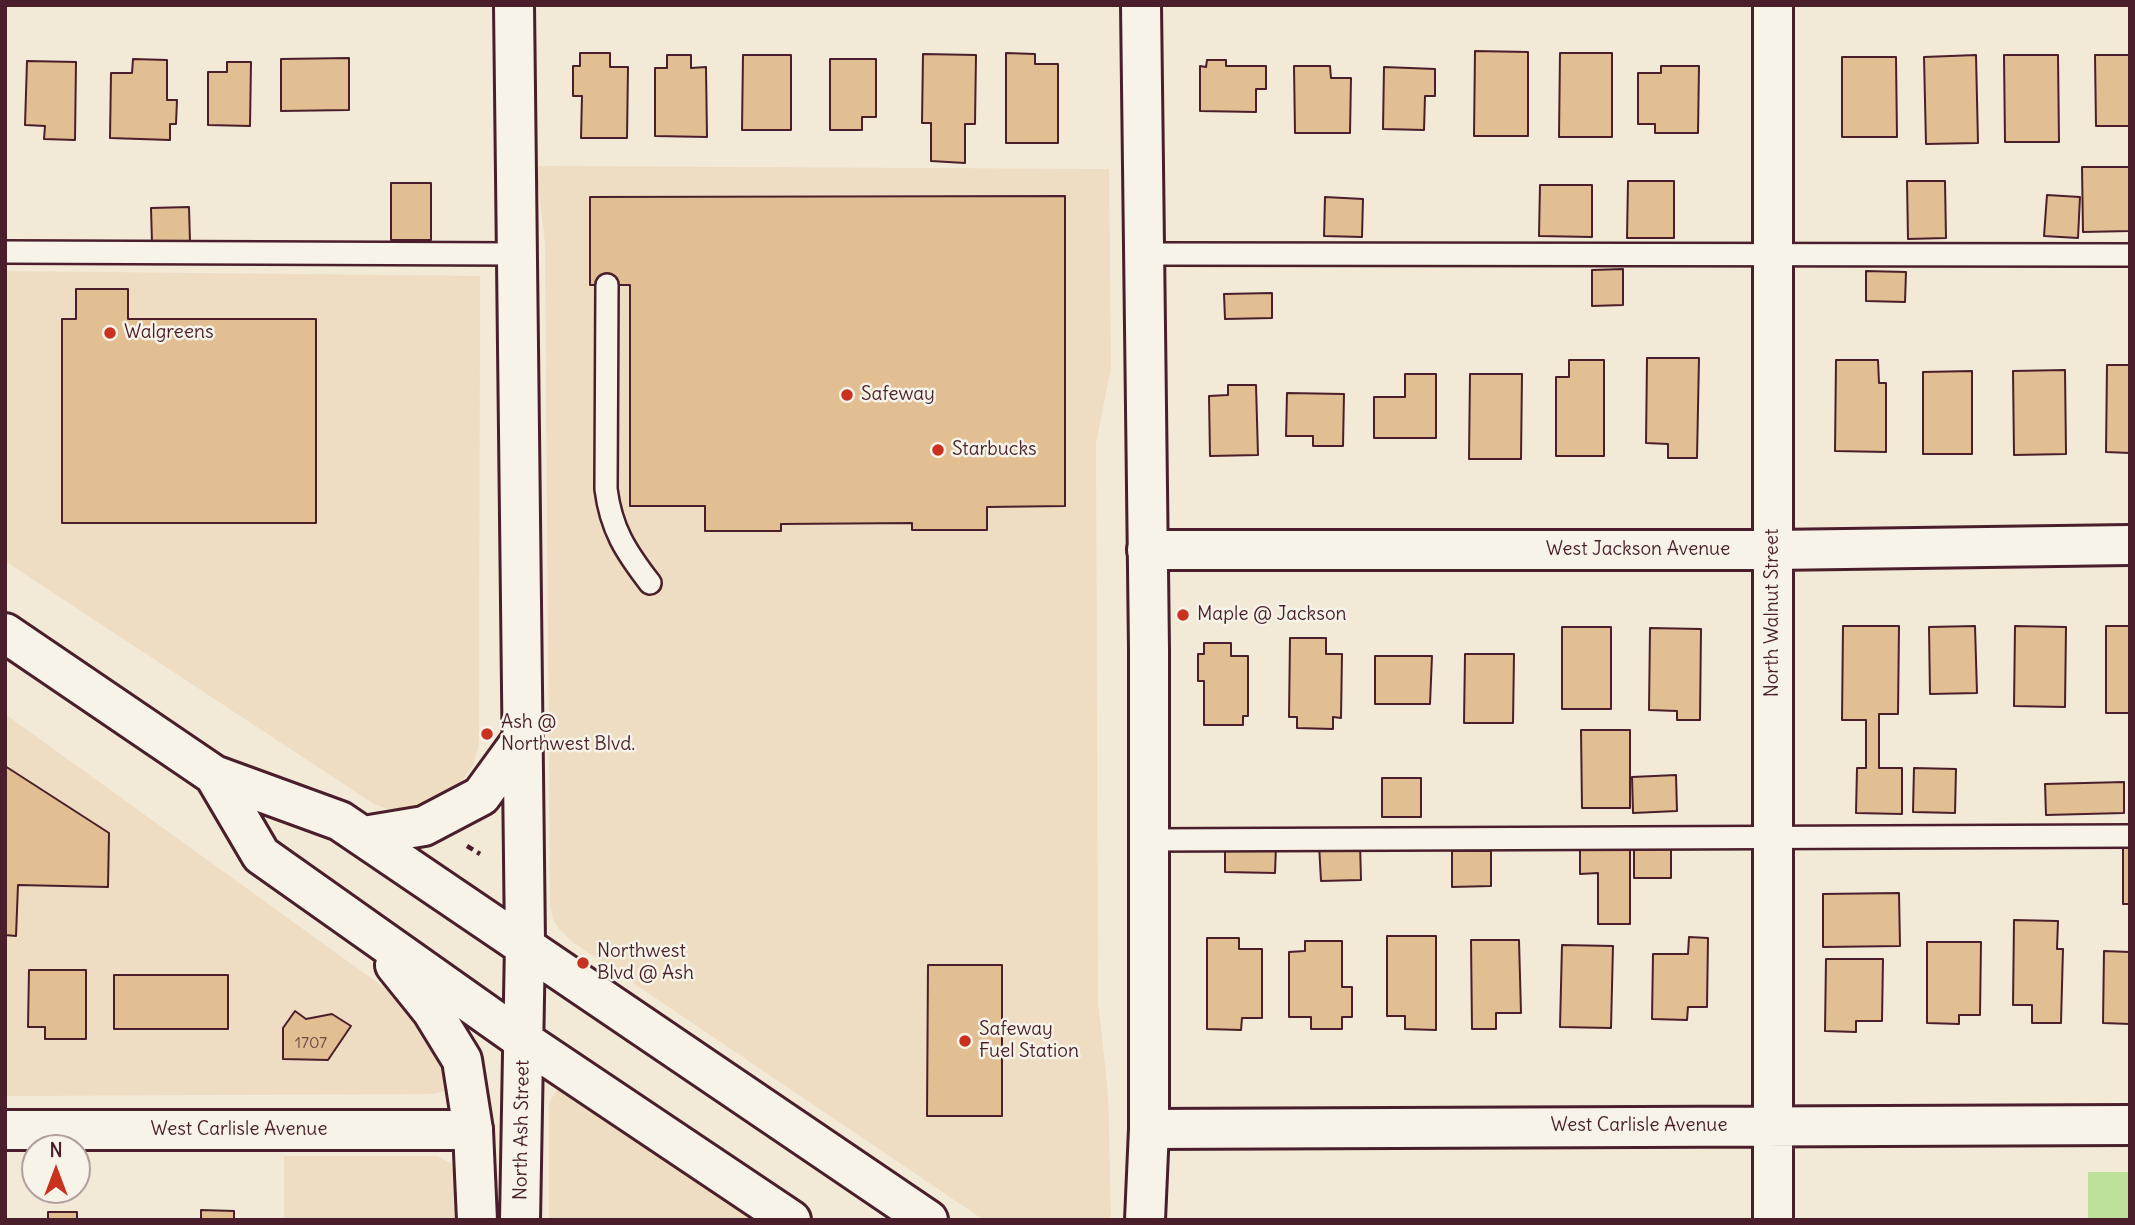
<!DOCTYPE html>
<html>
<head>
<meta charset="utf-8">
<style>
  body { margin:0 }
  #map { position:relative; width:2135px; height:1225px; overflow:hidden; background:#f3e9d7; font-family:Delius,sans-serif }
  canvas { display:block }
  .frame { position:absolute; inset:0; border:7px solid #4a1f2b; pointer-events:none }
  .north { position:absolute; left:21px; top:1134px; width:70px; height:70px; box-sizing:border-box; background:#f7f3e8; border:2px solid #b29e9c; border-radius:50%; rotate:0deg; font-size:19px; font-weight:700; line-height:28px; text-align:center; color:#4a1f2b }
  .north::after { content:''; display:block; margin:auto; width:24px; height:32px; background:#c8321e; clip-path:polygon(50% 0,100% 100%,50% 72%,0 100%) }
</style>
</head>
<body>
<div id="map">
<canvas width="2135" height="1225"></canvas>
<div class="frame"></div>
<div class="north">N</div>
</div>
<script>
const context = document.querySelector('canvas').getContext('2d');
context.lineJoin = 'round';
function fillPath(path, color) { context.fillStyle = color; context.fill(path, 'evenodd'); }
function trace(path, color, width, dash) { context.strokeStyle = color; context.lineWidth = width; context.lineCap = dash ? 'butt' : 'round'; context.setLineDash(dash || []); context.stroke(path); }
function drawText(font, color, halo, rows, align = 'center') {
  context.font = font + ' Delius,sans-serif'; context.lineWidth = 5; context.setLineDash([]); context.textBaseline = 'middle'; context.strokeStyle = halo; context.fillStyle = color; for (const [text, x, y, turn = 0] of rows) {
    context.save(); context.translate(x, y); context.rotate((+turn || 0) * Math.PI / 180); context.textAlign = isNaN(turn) ? turn : align; if (halo) context.strokeText(text, 0, 0); context.fillText(text, 0, 0); context.restore();
  }
}
const built = new Path2D(`
  M536 166 1109 169 1111 367 1096 443 1098 1001 1108 1094 1111 1220H984L574 943 559 929 553 919 550 903 545 243Z
  M5 271 480 276 479 743 474 763 460 784 438 799 411 809 391 810 374 804 5 561Z
  M5 714 411 1007 454 1083 447 1090 434 1094 5 1096Z
  M557 1090H563L755 1220H549V1103Z
  M284 1156H437L454 1165 463 1179 464 1220H284Z`);
const green = new Path2D(`
  M2088 1172H2130V1220H2088Z`);
const building = new Path2D(`
  M1475 51 1528 52V136H1474Z
  M580 53H610V67H628L627 138H581L582 96H573V66H580Z
  M1006 53 1035 54V64H1058V143H1006Z
  M1560 53H1612V137H1559Z
  M923 54 976 55 975 124H965V163L931 161V123H922Z
  M667 55H691V68L706 67 707 137 655 136V68H667Z
  M743 55H791V130H742Z
  M1976 55 1978 143 1926 144 1924 57Z
  M2004 55H2058L2059 142H2005Z
  M2095 55H2130V126H2096Z
  M1842 57H1896L1897 137H1842Z
  M349 58V110L281 111V59Z
  M133 59 167 60V100H177L176 124H170V140L110 138 111 73H132Z
  M830 59H876V117H862V130H830Z
  M1207 60H1226V66H1266V89H1256V112L1200 111V66L1206 67Z
  M27 61 76 62 75 140 44 139 45 126 25 125Z
  M227 62H251L250 126 208 125V72H227Z
  M1294 66H1330L1331 78H1351L1350 133H1295Z
  M1661 66H1699L1698 133H1655V124H1638V73H1661Z
  M1384 67 1435 69V96H1425L1424 130 1383 129Z
  M2082 167H2130V231L2083 232Z
  M1628 181H1674V238H1627Z
  M1907 181H1945L1946 238 1908 239Z
  M391 183H431V240H391Z
  M1540 185H1592V237L1539 236Z
  M2047 195 2080 197 2078 238 2044 236Z
  M1065 196V506L987 507V530H912V523L781 524V531H705V506H630V285H590V197Z
  M1325 197 1363 199 1362 237 1324 236Z
  M189 207 190 242 152 243 151 208Z
  M1623 269V305L1592 306V270Z
  M1866 271 1906 272 1905 302 1866 301Z
  M76 289H128V319H316V523H62V319H76Z
  M1272 293V318L1225 319 1224 294Z
  M1647 358H1699L1697 458H1668V444L1646 443Z
  M1569 360H1604V456H1556V377H1569Z
  M1836 360H1878L1879 383H1886V452L1835 451Z
  M2107 365H2130V453L2106 452Z
  M2065 370 2066 454 2014 455 2013 371Z
  M1972 371V454H1923V372Z
  M1405 374H1436V438H1374V397H1405Z
  M1470 374H1522L1521 459H1469Z
  M1228 385H1256L1258 455 1210 456 1209 396 1228 395Z
  M1287 393 1344 394 1343 446H1313V436H1286Z
  M1843 626H1899L1898 714H1879V768H1902V814L1856 813 1857 768H1866V720H1842Z
  M1975 626 1977 693 1930 694 1929 627Z
  M2015 626 2066 627 2065 707 2014 706Z
  M2106 626H2130V713H2106Z
  M1562 627H1611V709H1562Z
  M1650 628 1701 629 1700 720H1677V711L1649 710Z
  M1290 638H1326V654H1342L1341 718 1333 717V729L1297 728V717H1289Z
  M1204 643H1231V656H1248V716H1243V725H1204V681H1198V654H1204Z
  M1465 654H1514L1513 723H1464Z
  M1375 656H1432L1430 704H1375Z
  M1581 730H1630V808H1582Z
  M5 766 109 833 108 887 18 885 16 936 5 935Z
  M1914 768 1956 769 1955 813 1913 812Z
  M1676 775 1677 811 1633 813 1632 777Z
  M1382 778H1421V817H1382Z
  M2124 782V813L2046 815 2045 784Z
  M1360 843 1361 880 1321 881 1319 844Z
  M2123 844H2130V904H2123Z
  M1225 846H1276L1275 873 1225 872Z
  M1634 847 1671 848V878H1634Z
  M1580 848H1630V924H1598V873L1580 874Z
  M1452 851H1491V886L1452 887Z
  M1899 893 1900 946 1823 947V894Z
  M2014 920 2058 921 2057 949H2063L2061 1023H2032V1005H2013Z
  M1387 936H1436V1030L1405 1029V1016H1387Z
  M1689 937 1708 938 1707 1007H1688L1687 1020 1652 1019 1653 954H1688Z
  M1207 938H1239V949H1262V1018H1242L1241 1030 1207 1029Z
  M1471 940H1519L1521 1013H1496V1029H1472Z
  M1305 941H1342V987H1352V1017H1342V1029H1311V1017H1289V952L1305 951Z
  M1927 942H1981L1980 1015H1959V1024L1927 1023Z
  M1562 945 1613 946 1611 1028 1560 1027Z
  M2104 951 2130 952V1024L2103 1023Z
  M1826 959H1883L1882 1021H1856V1032L1825 1031Z
  M928 965H1002V1116H927Z
  M29 970H86V1039H45V1027H28Z
  M114 975H228V1029H114Z
  M295 1011 306 1019 332 1014 351 1026 328 1060 283 1059V1028Z
  M201 1210 234 1211V1220H201Z
  M48 1212H77V1220H48Z`);
const path = new Path2D(`
  M467 846 480 854`);
const lane = new Path2D(`
  M5 252 516 254
  M1144 254 2130 255
  M607 285 606 489C611 529 626 552 650 583
  M1149 840 2130 836`);
const street = new Path2D(`
  M1773 5V1220
  M1147 550H1773L2130 545
  M1149 1129 2130 1125
  M5 1130H473`);
const primary = new Path2D(`
  M514 5 525 943 520 1220
  M1141 5 1149 649V1129L1145 1220
  M5 633 214 775 340 821 928 1220
  M214 775 261 855 524 1041 791 1220
  M364 836 424 826 481 796 521 741
  M395 965 432 1011 462 1060 473 1130 477 1220`);
const markers = [
  [110,333,7,"#c8321e"],
  [847,395,7,"#c8321e"],
  [938,450,7,"#c8321e"],
  [1183,615,7,"#c8321e"],
  [487,734,7,"#c8321e"],
  [583,963,7,"#c8321e"],
  [965,1041,7,"#c8321e"]
];
const numberNames = [
  ["1707",311,1043]
];
const poiNames = [
  ["Walgreens",124,333],
  ["Safeway",861,395],
  ["Starbucks",952,450],
  ["Maple @ Jackson",1197,615],
  ["Ash @",501,723],
  ["Northwest Blvd.",501,745],
  ["Northwest",597,952],
  ["Blvd @ Ash",597,974],
  ["Safeway",979,1030],
  ["Fuel Station",979,1052]
];
const streetNames = [
  ["West Jackson Avenue",1638,550],
  ["North Walnut Street",1773,613,-90],
  ["West Carlisle Avenue",1639,1126],
  ["West Carlisle Avenue",239,1130],
  ["North Ash Street",522,1130,-89]
];
fillPath(built, '#eedcc3');
fillPath(green, '#bde19b');
fillPath(building, '#e1bf93');
trace(building, '#4a1f2b', 2);
trace(lane, '#4a1f2b', 26);
trace(street, '#4a1f2b', 44);
trace(primary, '#4a1f2b', 44);
trace(path, '#4a1f2b', 4.5, [7, 5]);
trace(lane, '#f7f3e8', 21);
trace(street, '#f7f3e8', 38);
trace(primary, '#f7f3e8', 38);
for (const [x, y, r, color] of markers) { const dot = new Path2D(); dot.arc(x, y, r, 0, 2 * Math.PI); context.fillStyle = color; context.fill(dot); trace(dot, '#f7f3e8', 2.5); }
drawText('16px', '#704745', null, numberNames);
drawText('19px', '#4a1f2b', '#f7f3e8', poiNames, 'left');
drawText('19px', '#4a1f2b', '#f7f3e8', streetNames);
</script>
</body>
</html>
